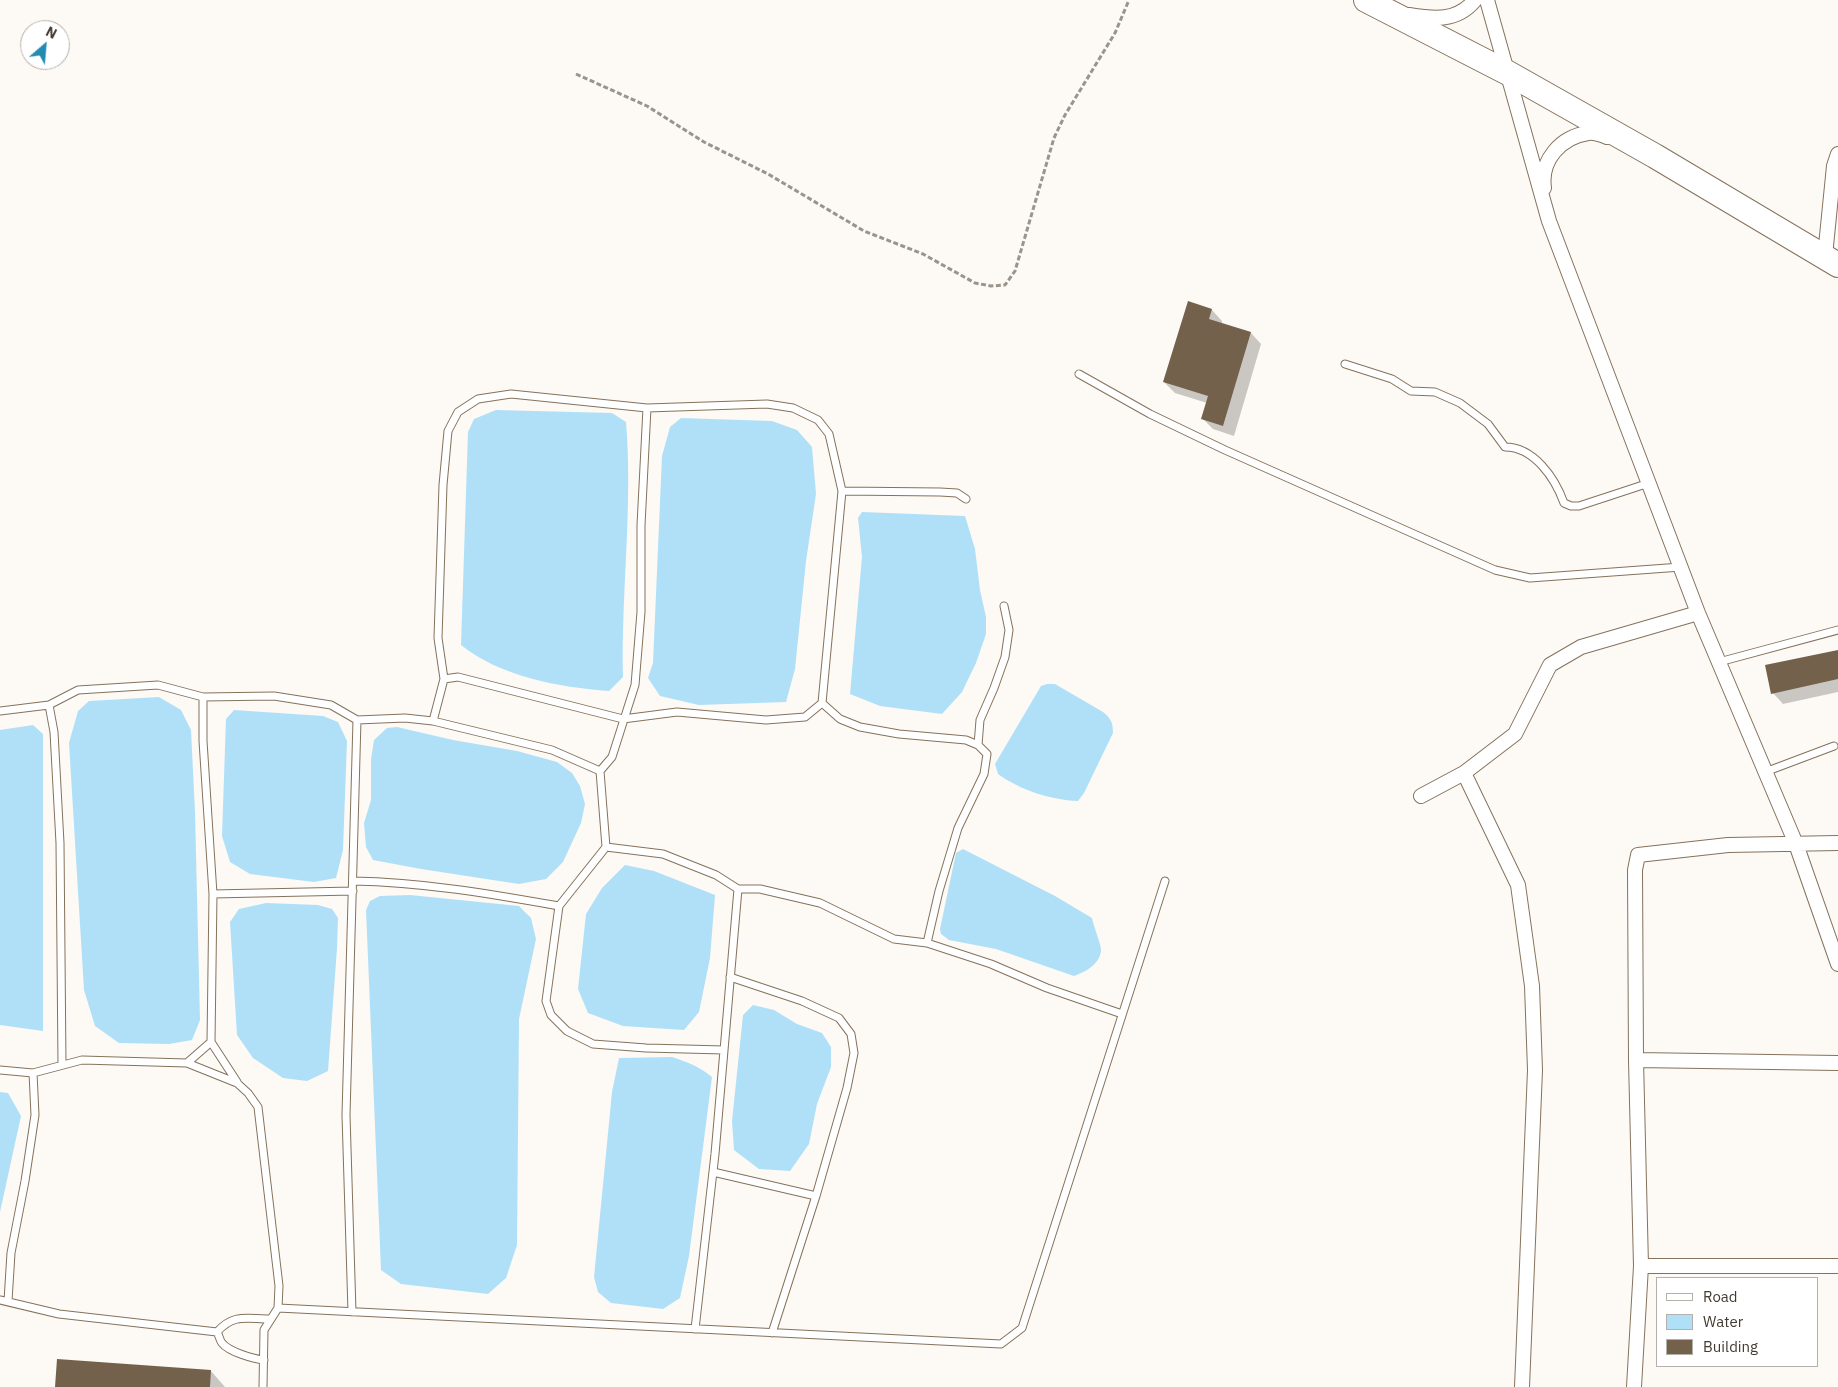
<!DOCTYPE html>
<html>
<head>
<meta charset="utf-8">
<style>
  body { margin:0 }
  #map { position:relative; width:1838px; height:1387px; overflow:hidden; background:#fdf9f4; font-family:"IBM Plex Sans",sans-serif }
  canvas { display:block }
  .legend { position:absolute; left:1656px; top:1277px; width:162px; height:90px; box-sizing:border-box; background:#fff; border:1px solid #b4b1ad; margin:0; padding:6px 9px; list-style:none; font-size:15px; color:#433b31 }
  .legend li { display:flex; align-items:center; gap:10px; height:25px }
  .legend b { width:25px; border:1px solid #b4b1ad }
  .north { position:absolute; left:20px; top:20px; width:50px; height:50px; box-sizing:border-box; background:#fff; border:1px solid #b4b1ad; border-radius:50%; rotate:27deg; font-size:14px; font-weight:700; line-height:20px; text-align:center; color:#433b31 }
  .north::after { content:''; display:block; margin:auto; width:18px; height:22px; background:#238ab3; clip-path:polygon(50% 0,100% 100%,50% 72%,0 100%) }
</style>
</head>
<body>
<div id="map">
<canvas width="1838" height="1387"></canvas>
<ul class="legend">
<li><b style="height:6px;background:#fff"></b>Road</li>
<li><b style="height:14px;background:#b0e0f8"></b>Water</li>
<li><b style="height:14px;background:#73614c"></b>Building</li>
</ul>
<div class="north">N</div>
</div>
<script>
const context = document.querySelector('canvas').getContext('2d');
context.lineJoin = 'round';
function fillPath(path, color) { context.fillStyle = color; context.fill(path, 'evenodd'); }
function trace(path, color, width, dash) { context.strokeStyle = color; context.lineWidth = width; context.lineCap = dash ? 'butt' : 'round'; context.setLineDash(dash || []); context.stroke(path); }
const water = new Path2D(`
  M496 410 612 413 626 422C633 506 621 593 623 677L609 691C559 687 501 677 461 645L468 432 474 419Z
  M681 418 772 421 797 430 812 447 816 494 806 561 795 669 786 702 699 705 660 696 648 678 653 663 662 456 670 427Z
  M862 512 965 516 975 549 980 590 986 617V634L976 663 962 692 942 714 880 706 850 694 862 557 858 518Z
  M1047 684H1055L1103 712C1111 718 1113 723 1113 733L1084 793 1078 801C1051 800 1020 790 998 774L995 764 1041 686Z
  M159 697 181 710 191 730 195 812 200 1020 192 1040 169 1044 119 1043 95 1026 84 990 69 743 78 711 89 701Z
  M234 710 323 716 338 722 347 741 343 850 336 878 314 882 250 874 230 862 222 836 226 719Z
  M33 725 43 734V1031L0 1025V730Z
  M397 727 453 740 517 751 557 762 572 773 580 786 585 804 581 823 563 862 546 879 519 884 421 869 373 860 366 847 364 823 371 800V759L374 740 387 728Z
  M963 849 1055 896 1092 918C1093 924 1101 945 1101 949 1101 964 1085 972 1074 976L996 949 949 940 941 934 940 929 956 853Z
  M625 865 654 871 715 895 710 958 699 1012 684 1030 623 1026 588 1013 578 989 586 914 602 888Z
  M410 895 519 906 531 918 536 939 519 1019 517 1245 506 1278 488 1294 401 1284 381 1270 366 910 370 901 380 896Z
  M266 903 318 905 332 909 338 918 337 948 328 1071 307 1081 283 1078 253 1058 237 1035 230 922 239 909Z
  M753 1005 774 1010 797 1024 822 1033 831 1047V1067L817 1104 809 1144 790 1171 759 1169 734 1150 732 1121 743 1015Z
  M672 1057C687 1062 699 1066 712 1077L689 1256 680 1298 663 1309 611 1303 598 1292 594 1277 612 1092 619 1058Z
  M0 1092 8 1093 21 1116 0 1212Z`);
const shadow = new Path2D(`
  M1189 303 1212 310 1222 321V324L1251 333 1261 344 1234 436 1213 429 1202 418 1207 403 1175 393 1164 382Z
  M1838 651V692L1783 704 1773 693Z
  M211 1371 225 1387H56Z`);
const building = new Path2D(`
  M1188 301 1212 309 1209 319 1251 332 1223 426 1201 419 1208 396 1163 382Z
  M1838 650V679L1771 694 1765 665Z
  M57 1359 211 1370 210 1387H55Z`);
const path = new Path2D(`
  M576 74 647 106 704 142 768 174 864 231 923 254 975 283 991 286 1005 285 1015 271 1054 138 1065 115 1115 33 1129 0`);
const service = new Path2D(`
  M1345 364 1392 379 1411 391 1435 392 1460 403 1488 424 1505 447C1534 447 1555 478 1564 503L1571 506H1579L1649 483
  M1079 374 1150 414 1225 450 1495 570 1530 578 1681 567
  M842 491 940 492 957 493 966 499
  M1719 662 1838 630
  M444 679 458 677 623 719 677 712 766 720 805 717 822 703
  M203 697V741L213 894 211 1042 237 1082
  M49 705 54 732 60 843 62 1065
  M0 711 49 705 78 690 158 685 203 697 274 696 331 705 357 720 405 718 433 721 552 750 600 771 606 847
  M433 721 444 679 438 638 443 485 448 431 458 412 478 399 511 394 647 408 767 404 793 408 818 420 829 434 842 491 822 703 840 719 860 727 899 734 966 740 978 745 987 754 984 774 958 828 939 891 927 943
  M978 745 980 720 994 688 1005 657 1009 630 1004 606
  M600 771 612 757 635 685 641 612V525L647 408
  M1765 772 1834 746
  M353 881C422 882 491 894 559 906L606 847 663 854 716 875 738 889H760L820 903 894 939 927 943 991 964 1047 988 1122 1014
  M213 894 353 891
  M559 906 546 1001 551 1015 567 1031 593 1044 646 1048 724 1050
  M730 977 802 1001 839 1018 851 1034 854 1053 847 1088 816 1196 772 1333
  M187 1063 211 1042
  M0 1070 33 1073 82 1060 187 1063 237 1083 248 1093 258 1107 279 1286 278 1308
  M713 1172 816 1196
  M0 1300 59 1314 217 1332
  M8 1301 11 1253 25 1181 35 1115 33 1073
  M352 1312 346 1115 357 720
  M695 1329 715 1154 738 889
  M264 1360C254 1359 229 1352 222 1343 220 1341 219 1335 217 1332 234 1313 247 1319 270 1319
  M263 1387 264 1330 278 1308 1001 1344 1022 1328 1165 881`);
const minor = new Path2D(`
  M1487 0 1549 221 1698 613 1796 844 1838 964
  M1409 15C1434 19 1457 22 1475 0
  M1544 188C1540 160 1561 137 1588 133 1594 132 1602 135 1607 137
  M1825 256 1834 166 1838 154
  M1464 773 1518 885 1532 986 1535 1070 1522 1387
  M1421 796 1464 773 1515 734 1550 665 1581 647 1698 613
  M1636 1060 1838 1063
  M1641 1266H1838
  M1634 1387 1641 1266 1636 1060 1635 870 1638 855 1728 845 1838 843`);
const trunk = new Path2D(`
  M1366 0 1508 73 1655 156 1838 265`);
fillPath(water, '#b0e0f8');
fillPath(shadow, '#0003');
fillPath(building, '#73614c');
trace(service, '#84725c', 9);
trace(minor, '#84725c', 16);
trace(trunk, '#84725c', 26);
trace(path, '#9a948c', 3, [5, 2.5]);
trace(service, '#fff', 7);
trace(minor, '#fff', 14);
trace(trunk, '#fff', 24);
</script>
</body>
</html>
